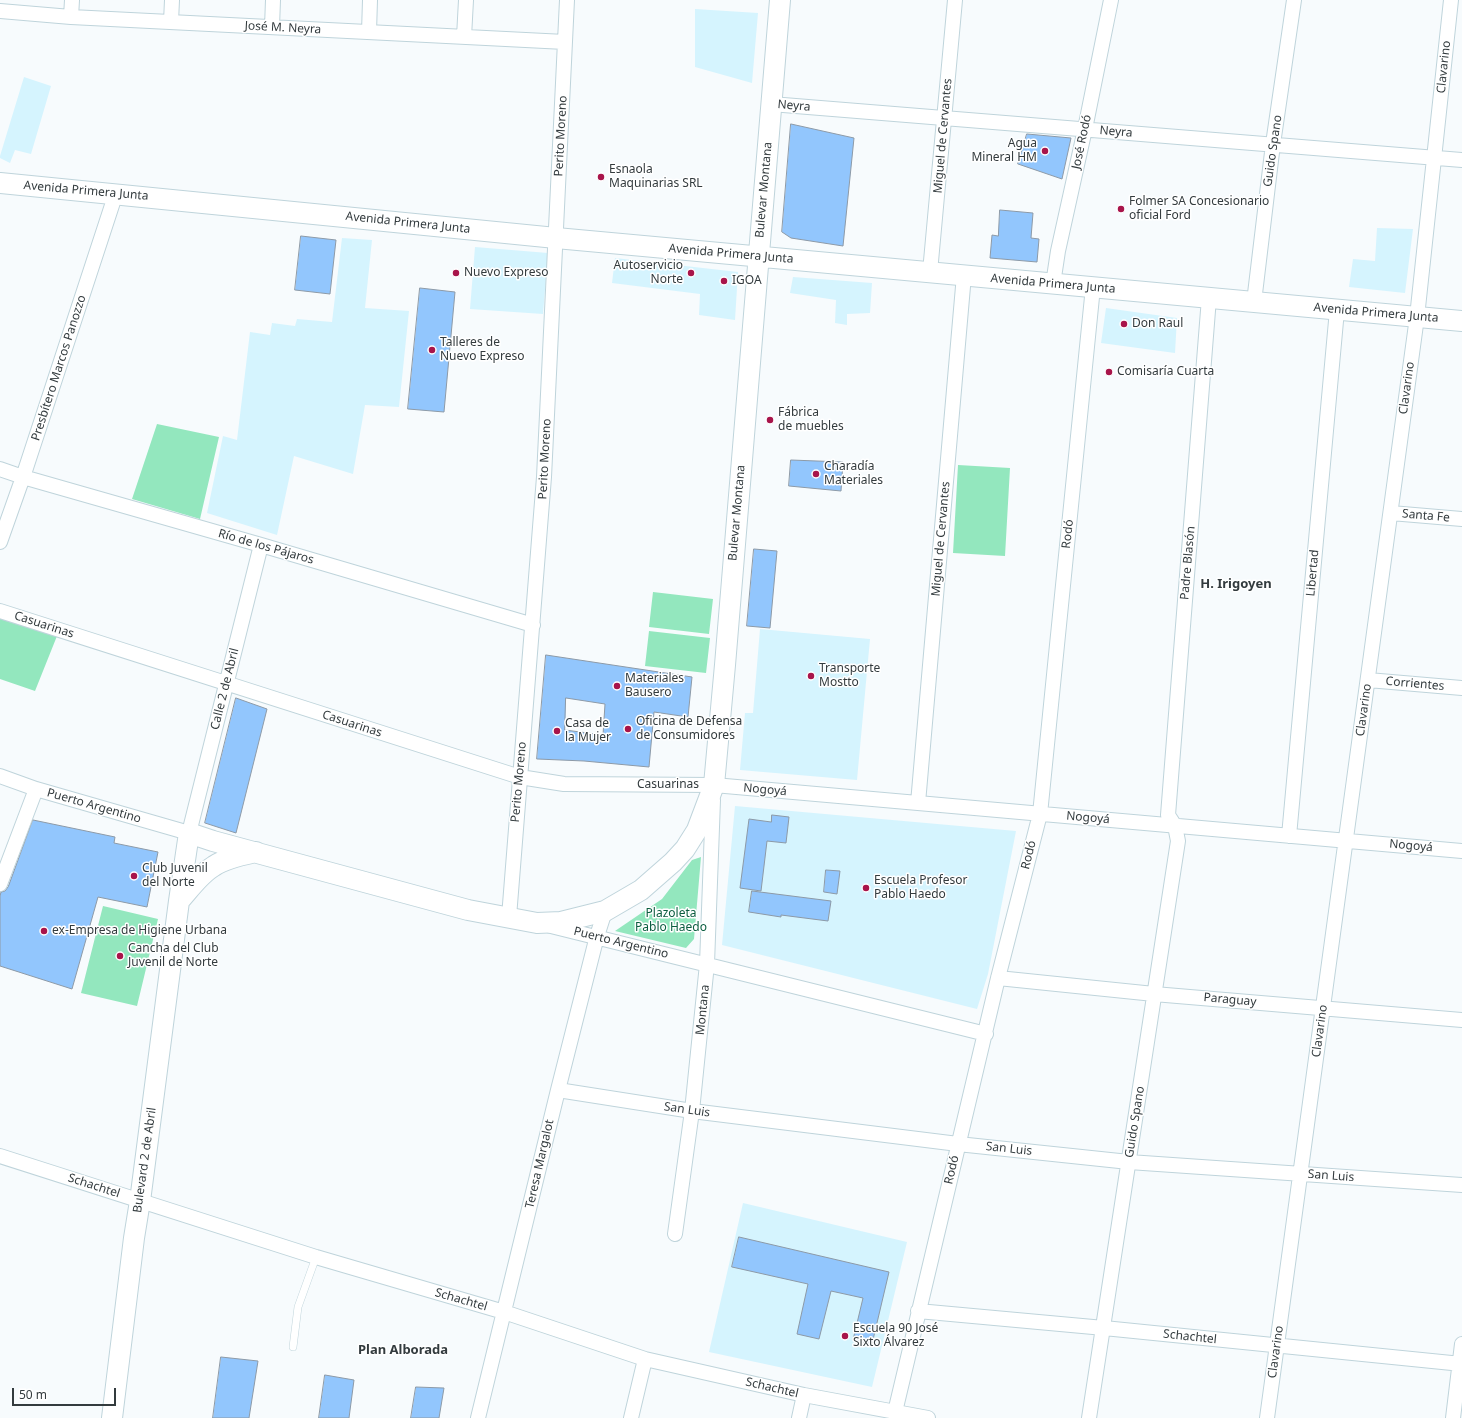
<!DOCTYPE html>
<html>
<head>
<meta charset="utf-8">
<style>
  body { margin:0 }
  #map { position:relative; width:1462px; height:1418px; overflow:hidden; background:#f7fbfd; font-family:"Noto Sans",sans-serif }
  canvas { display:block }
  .scale { position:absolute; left:12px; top:1388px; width:104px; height:18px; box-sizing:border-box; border:2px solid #333b3e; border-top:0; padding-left:5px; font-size:12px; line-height:14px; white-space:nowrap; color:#333b3e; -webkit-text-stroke:3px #fff; paint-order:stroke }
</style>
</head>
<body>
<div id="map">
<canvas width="1462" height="1418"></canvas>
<div class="scale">50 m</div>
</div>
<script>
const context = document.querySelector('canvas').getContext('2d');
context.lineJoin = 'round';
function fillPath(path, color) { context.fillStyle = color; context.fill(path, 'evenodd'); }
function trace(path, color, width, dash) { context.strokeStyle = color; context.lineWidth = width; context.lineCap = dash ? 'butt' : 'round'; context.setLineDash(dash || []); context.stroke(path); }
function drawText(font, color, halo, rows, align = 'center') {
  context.font = font + ' "Noto Sans",sans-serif'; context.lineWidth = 3; context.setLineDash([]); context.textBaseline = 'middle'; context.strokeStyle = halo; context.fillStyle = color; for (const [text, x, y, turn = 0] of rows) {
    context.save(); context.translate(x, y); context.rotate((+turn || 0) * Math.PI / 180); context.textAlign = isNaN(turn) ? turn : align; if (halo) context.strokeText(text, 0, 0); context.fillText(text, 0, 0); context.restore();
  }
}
const built = new Path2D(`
  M695 9 758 13 752 83 695 67Z
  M24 77 51 86 31 154 15 150 10 163 0 158V156Z
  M1377 228 1413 229 1405 293 1349 287 1353 259 1375 261Z
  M342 238 372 240 365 308 409 311 399 407 365 405 353 474 294 456 277 535 207 513 223 436 237 440 250 332 270 335 272 323 295 326 297 319 332 322Z
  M475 247 548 253 543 314 470 309Z
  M615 258 738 272 735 320 699 315 700 294 612 283Z
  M793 277 872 283 870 313 847 314V325L835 323 836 300 790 293Z
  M1106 308 1177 318 1175 353 1101 343Z
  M760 629 870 639 857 780 740 770 745 713H753Z
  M735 806 1016 831 988 974 977 1009 722 945Z
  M743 1203 907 1242 872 1387 709 1352Z`);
const green = new Path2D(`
  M157 424 219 437 200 519 132 499Z
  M958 465 1010 468 1005 556 953 553Z
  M653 592 713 599 709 634 649 627Z
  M0 618 57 636 35 691 0 679Z
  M649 631 710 638 706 673 645 666Z
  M701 857 694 939 686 948 615 931 662 899 692 860Z
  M103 906 158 919 137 1006 81 993Z`);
const building = new Path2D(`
  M791 124 854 138 843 246 791 238 782 232Z
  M1027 134 1071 138 1062 179 1018 164Z
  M1000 210 1033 213 1031 238 1039 239 1037 262 990 258 992 235 998 236Z
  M301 236 336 240 330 294 295 290Z
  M420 288 455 292 444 412 408 409Z
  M791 460 843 462 841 491 789 486Z
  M754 549 777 551 770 628 747 626Z
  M546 655 692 677 688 717 654 712 649 767 584 761 537 759ZM566 698 605 704 603 735 565 730Z
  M236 698 267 709 236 833 205 823Z
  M772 815 789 817 786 843 767 841 761 891 740 888 749 819 771 822Z
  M33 820 115 837 114 843 158 852 147 907 98 897 72 989 0 966V896L1 892 5 891 8 887Z
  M826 870 840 871 837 894 824 892Z
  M752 891 831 901 828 921 781 915V917L749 912Z
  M739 1237 889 1272 872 1344 853 1340 863 1298 831 1291 819 1339 797 1334 808 1284 732 1267Z
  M221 1357 258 1361 249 1418H213Z
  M325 1375 354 1380 349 1418H319Z
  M416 1387 444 1388 439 1418H411Z`);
const service = new Path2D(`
  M293 1347 298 1307 316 1257`);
const minor = new Path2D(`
  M0 11 71 17 565 42
  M71 17 72 0
  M171 22 172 0
  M272 27 273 0
  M369 32 370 0
  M464 37 466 0
  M771 104 1462 160
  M930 272 955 0
  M1053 284 1058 251 1085 129 1111 0
  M1254 302 1273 144 1294 0
  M0 469 23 477 261 545 533 625
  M1391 513 1462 519
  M0 542 23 477 116 193
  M0 611 520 777 564 784 714 785 1462 851
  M1368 680 1462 688
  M0 776 36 789 189 833 261 545
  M918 803 964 275
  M1289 836 1337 310
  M0 884 36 789
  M509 917 544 477 567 0
  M551 926 986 1034
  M998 978 1154 994 1462 1020
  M558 1090 692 1111 958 1144 1129 1162 1462 1185
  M0 1156 316 1257 504 1312 645 1359 804 1395 928 1418
  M675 1234 692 1111 707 964 713 800
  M918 1311 1104 1328 1462 1364
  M895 1412 998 978 1040 814 1093 287
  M478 1418 558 1090 597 936 605 911
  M631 1418 645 1359
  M799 1418 804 1395
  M1089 1418 1178 841 1175 826 1168 815 1209 298
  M1267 1418 1417 317 1451 0
  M1453 1418 1462 1344`);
const secondary = new Path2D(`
  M0 183 556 238 1462 321
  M179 901C190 889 200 874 214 866 226 858 242 855 256 852
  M112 1418 134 1238 140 1201 179 901 189 833 213 841 468 910 537 923 561 922 605 911 641 890 673 862 685 849 697 830 714 785 725 665 780 0`);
const markers = [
  [1045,151,4,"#a8144a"],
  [601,177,4,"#a8144a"],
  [1121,209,4,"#a8144a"],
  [456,273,4,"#a8144a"],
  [691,273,4,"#a8144a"],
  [724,281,4,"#a8144a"],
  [1124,324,4,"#a8144a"],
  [432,350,4,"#a8144a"],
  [1109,372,4,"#a8144a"],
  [770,420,4,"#a8144a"],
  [816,474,4,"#a8144a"],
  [811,676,4,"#a8144a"],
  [617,686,4,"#a8144a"],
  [628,729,4,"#a8144a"],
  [557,731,4,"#a8144a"],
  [134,876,4,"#a8144a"],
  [866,888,4,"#a8144a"],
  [44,931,4,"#a8144a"],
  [120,956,4,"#a8144a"],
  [845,1336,4,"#a8144a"]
];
const streetNames = [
  ["José M. Neyra",283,28,3],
  ["Clavarino",1444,67,-84],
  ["Neyra",794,106,5],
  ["Neyra",1116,132,5],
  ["Perito Moreno",561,136,-87],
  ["Miguel de Cervantes",943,136,-85],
  ["José Rodó",1082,142,-78],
  ["Guido Spano",1273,151,-82],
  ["Bulevar Montana",764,190,-85],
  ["Avenida Primera Junta",86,191,5],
  ["Avenida Primera Junta",408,223,6],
  ["Avenida Primera Junta",731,254,5],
  ["Avenida Primera Junta",1053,284,5],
  ["Avenida Primera Junta",1376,313,5],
  ["Presbítero Marcos Panozzo",59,368,-72],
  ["Clavarino",1407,388,-82],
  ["Perito Moreno",545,459,-87],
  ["Bulevar Montana",737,513,-85],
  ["Santa Fe",1426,516,5],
  ["Rodó",1068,534,-84],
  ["Miguel de Cervantes",941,539,-85],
  ["Río de los Pájaros",266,547,16],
  ["Padre Blasón",1188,563,-85],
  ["Libertad",1313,573,-85],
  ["Casuarinas",44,625,18],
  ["Corrientes",1415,684,5],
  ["Calle 2 de Abril",225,689,-76],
  ["Clavarino",1364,710,-82],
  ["Casuarinas",352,724,18],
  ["Perito Moreno",519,782,-85],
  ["Casuarinas",668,785],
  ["Nogoyá",765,790,5],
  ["Puerto Argentino",94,806,16],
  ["Nogoyá",1088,818,5],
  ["Nogoyá",1411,846,5],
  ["Rodó",1029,855,-76],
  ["Puerto Argentino",621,943,14],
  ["Paraguay",1230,1000,5],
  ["Montana",703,1010,-84],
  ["Clavarino",1320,1031,-82],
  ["San Luis",687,1110,8],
  ["Guido Spano",1135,1122,-81],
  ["San Luis",1009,1149,6],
  ["Bulevard 2 de Abril",145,1160,-82],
  ["Teresa Margalot",540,1164,-77],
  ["Rodó",952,1170,-77],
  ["San Luis",1331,1176,4],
  ["Schachtel",94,1186,18],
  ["Schachtel",461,1300,16],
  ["Schachtel",1190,1337,6],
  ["Clavarino",1276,1352,-82],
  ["Schachtel",772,1388,13]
];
const poiNames = [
  ["Agua",1037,144,"right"],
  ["Mineral HM",1037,158,"right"],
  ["Esnaola",609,170],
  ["Maquinarias SRL",609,184],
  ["Folmer SA Concesionario",1129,202],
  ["oficial Ford",1129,216],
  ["Autoservicio",683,266,"right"],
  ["Norte",683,280,"right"],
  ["Nuevo Expreso",464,273],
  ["IGOA",732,281],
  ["Don Raul",1132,324],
  ["Talleres de",440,343],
  ["Nuevo Expreso",440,357],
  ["Comisaría Cuarta",1117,372],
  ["Fábrica",778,413],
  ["de muebles",778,427],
  ["Charadía",824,467],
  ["Materiales",824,481],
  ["Transporte",819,669],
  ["Mostto",819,683],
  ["Materiales",625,679],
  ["Bausero",625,693],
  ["Oficina de Defensa",636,722],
  ["de Consumidores",636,736],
  ["Casa de",565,724],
  ["la Mujer",565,738],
  ["Club Juvenil",142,869],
  ["del Norte",142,883],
  ["Escuela Profesor",874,881],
  ["Pablo Haedo",874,895],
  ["ex-Empresa de Higiene Urbana",52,931],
  ["Cancha del Club",128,949],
  ["Juvenil de Norte",128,963],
  ["Escuela 90 José",853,1329],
  ["Sixto Álvarez",853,1343]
];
const parkNames = [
  ["Plazoleta",671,914],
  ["Pablo Haedo",671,928]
];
const neighbourhoodNames = [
  ["H. Irigoyen",1236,584],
  ["Plan Alborada",403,1350]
];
fillPath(built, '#d5f4fe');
fillPath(green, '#93e7be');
fillPath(building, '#92c6fd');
trace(building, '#8d9aa7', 1);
trace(service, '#bfd4db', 8);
trace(minor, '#bfd4db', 16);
trace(secondary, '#bfd4db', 22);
trace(service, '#fff', 7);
trace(minor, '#fff', 14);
trace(secondary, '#fff', 20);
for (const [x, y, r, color] of markers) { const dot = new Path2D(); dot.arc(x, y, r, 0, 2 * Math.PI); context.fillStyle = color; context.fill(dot); trace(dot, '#fff', 1.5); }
drawText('12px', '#333b3e', '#fff', streetNames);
drawText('12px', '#333b3e', '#fff', poiNames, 'left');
drawText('12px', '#0a5d3f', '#fff', parkNames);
drawText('bold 13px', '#333b3e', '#fff', neighbourhoodNames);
</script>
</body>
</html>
